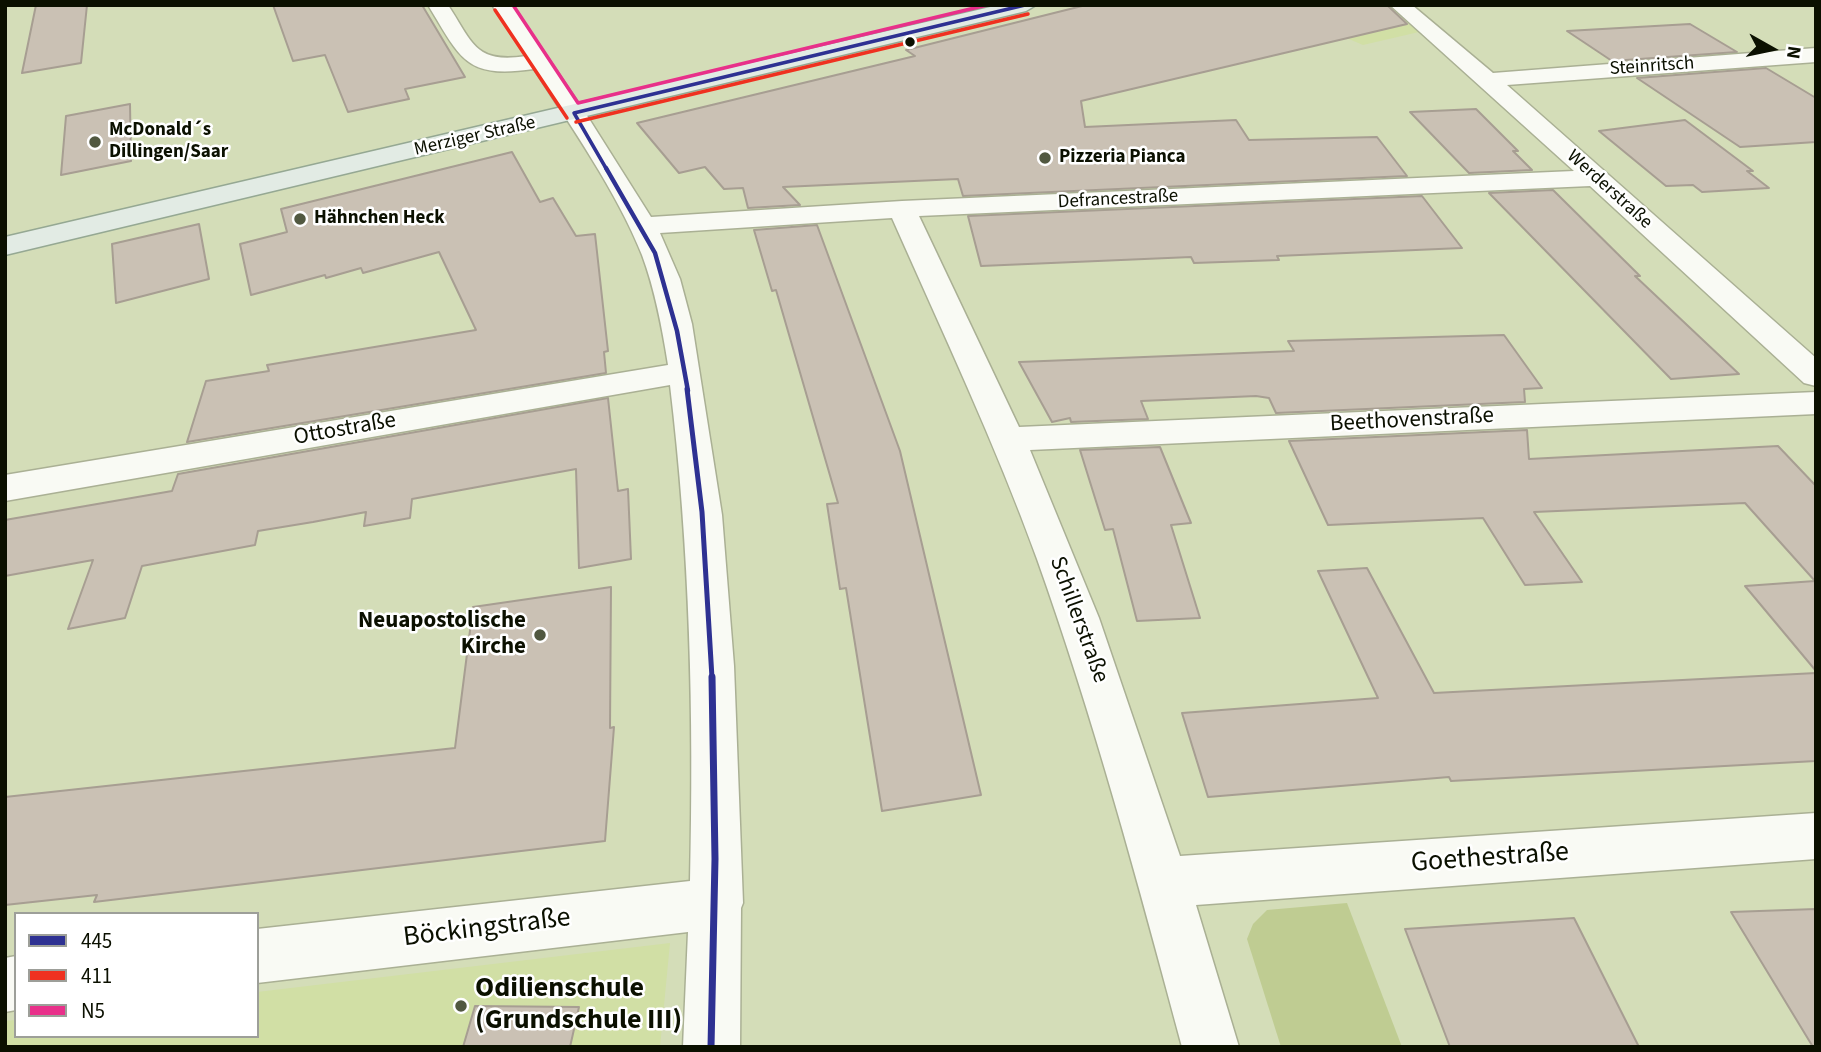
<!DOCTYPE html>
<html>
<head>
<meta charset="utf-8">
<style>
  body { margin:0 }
  #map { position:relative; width:1821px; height:1052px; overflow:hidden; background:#d4ddb8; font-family:"Source Sans 3",sans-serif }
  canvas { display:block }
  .frame { position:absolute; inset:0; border:7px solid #0b1000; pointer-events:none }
  .legend { position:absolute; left:14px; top:912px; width:245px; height:126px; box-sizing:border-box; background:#fff; border:2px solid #9d9f99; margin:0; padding:9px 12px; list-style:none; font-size:21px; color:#0b1000 }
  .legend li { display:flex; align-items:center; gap:14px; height:35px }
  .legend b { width:35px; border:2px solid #9d9f99 }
  .north { position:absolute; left:1737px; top:14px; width:70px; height:70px; -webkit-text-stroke:5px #fff; paint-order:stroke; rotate:99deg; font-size:19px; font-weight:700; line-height:28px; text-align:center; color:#0b1000 }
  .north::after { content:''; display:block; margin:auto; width:24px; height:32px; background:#0b1000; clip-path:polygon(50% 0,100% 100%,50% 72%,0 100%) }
</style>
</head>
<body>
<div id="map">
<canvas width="1821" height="1052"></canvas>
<div class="frame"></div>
<ul class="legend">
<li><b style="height:9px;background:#2e3192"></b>445</li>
<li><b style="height:9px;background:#ef3120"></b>411</li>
<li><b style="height:9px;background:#e8308a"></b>N5</li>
</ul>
<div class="north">N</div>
</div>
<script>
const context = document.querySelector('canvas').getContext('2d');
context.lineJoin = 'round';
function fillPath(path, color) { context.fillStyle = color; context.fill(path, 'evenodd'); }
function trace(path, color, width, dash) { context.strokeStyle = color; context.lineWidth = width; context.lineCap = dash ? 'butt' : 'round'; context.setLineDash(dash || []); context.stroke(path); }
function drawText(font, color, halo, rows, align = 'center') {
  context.font = font + ' "Source Sans 3",sans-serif'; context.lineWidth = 5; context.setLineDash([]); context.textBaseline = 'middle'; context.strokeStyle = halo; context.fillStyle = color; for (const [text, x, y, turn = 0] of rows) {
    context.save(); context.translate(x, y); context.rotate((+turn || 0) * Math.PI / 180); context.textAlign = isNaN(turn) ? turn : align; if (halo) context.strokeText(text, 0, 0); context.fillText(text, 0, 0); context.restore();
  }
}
const built = new Path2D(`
  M1269 5H1385L1419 32 1363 45Z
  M670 943 660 1047H5V1021L16 1020V1036H257V992Z`);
const green = new Path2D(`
  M1347 903 1402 1047H1281L1247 939 1253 924 1267 910Z`);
const building = new Path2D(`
  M36 5H87L81 63 22 73Z
  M273 5H422L465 77 405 89 409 99 348 112 325 55 293 61Z
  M1086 5H1387L1407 24 1081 101 1085 127 1236 120 1249 140 1377 137 1407 176 963 196 958 179 783 187 800 205 748 208 743 188 724 189 705 167 679 173 637 123 915 56 906 50Z
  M1690 24 1737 52 1612 61 1567 31Z
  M1766 68 1816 98V142L1740 147 1637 78Z
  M130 104 131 161 61 175 66 116Z
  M1476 109 1518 151H1513L1532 170 1469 173 1410 112Z
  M1685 120 1753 171H1747L1769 188 1702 192 1693 185 1666 186 1599 131Z
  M512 152 540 202 553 198 576 236 595 234 608 351 604 352 606 373 187 442 206 381 269 371 267 365 476 330 439 252 363 273 361 268 326 278 325 275 251 295 240 244 287 232 281 209Z
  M1553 190 1640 276H1635L1739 374 1671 379 1489 193Z
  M1422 196 1462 248 1277 256 1279 260 1194 263 1191 257 981 266 968 216Z
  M199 224 209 279 116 303 112 244Z
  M817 225 900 451 981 795 882 811 846 588 840 589 827 504 838 503 776 290 772 291 754 230Z
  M1504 335 1542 388 1524 389 1525 402 1276 413 1269 398 1256 396 1141 401 1148 419 1071 422 1070 418 1052 422 1019 362 1294 351 1288 341Z
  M608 398 618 491 628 489 631 559 579 568 576 469 412 499 410 518 364 526 366 512 313 522 258 531 255 545 142 566 125 618 68 629 93 560 5 576V520L172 491 178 474Z
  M1527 430 1529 459 1778 446 1816 486V671L1745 586 1815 581 1745 503 1534 512 1582 582 1525 585 1483 518 1328 525 1289 441Z
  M1160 447 1191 523 1171 525 1200 618 1137 621 1113 529 1105 530 1080 450Z
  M1367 568 1434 693 1816 673V761L1451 781 1449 777 1208 797 1182 713 1378 698 1318 571Z
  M611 587 610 728 614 727 605 841 94 902 97 895 5 905V797L455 748 473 607Z
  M1816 909V1047H1813L1731 912Z
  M1574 918 1639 1047H1450L1405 929Z
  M475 1006 579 1007 570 1047H463Z`);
const minor = new Path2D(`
  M428 5H448C473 43 475 64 526 56L492 5H512L586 114 651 217 902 201 1574 171 1390 5H1412L1493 73 1816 48V62L1507 85 1816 358V386L1804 383 1590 186 919 216 1019 427 1816 392V414L1030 450 1099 618 1180 856 1816 813V859L1196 905 1239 1047H1182C1138 883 1094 719 1037 559 995 443 942 331 892 218L660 233 680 279 692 324 722 515 734 666 743 903 741 908 740 1047H683L688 932 257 983V929L690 881C694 715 690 550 670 385L5 501V475L668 365C662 327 655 290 642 255 617 192 570 125 534 69 465 79 461 59 428 5Z
  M16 956V1010L5 1012V958Z`);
const major = new Path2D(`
  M999 5H1036L1026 11 5 255V237Z`);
const bus1Far3 = new Path2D(`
  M607 170 574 113 1025 5`);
const bus1Far2 = new Path2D(`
  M606 168 655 253 677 331 688 391`);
const bus1Far1 = new Path2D(`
  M687 389 702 512 712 678`);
const bus1 = new Path2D(`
  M711 1047 715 859 712 677`);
const bus2 = new Path2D(`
  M495 10 567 118
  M576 122 1028 14`);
const bus3 = new Path2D(`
  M513 5 578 103 987 5`);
const markers = [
  [910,42,6,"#0b1000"],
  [95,142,7,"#515840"],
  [1045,158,7,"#515840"],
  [300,219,7,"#515840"],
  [540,635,7,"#515840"],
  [461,1006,7,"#515840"]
];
const farStreetnames = [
  ["Steinritsch",1652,67,-4],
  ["Merziger Straße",475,137,-13],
  ["Werderstraße",1609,190,42],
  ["Defrancestraße",1118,200,-3]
];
const farPoinames = [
  ["McDonald´s",109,131],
  ["Dillingen/Saar",109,153],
  ["Pizzeria Pianca",1059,158],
  ["Hähnchen Heck",314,219]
];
const streetNames = [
  ["Beethovenstraße",1412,421,-3],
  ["Ottostraße",345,430,-10],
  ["Schillerstraße",1078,620,70]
];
const poiNames = [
  ["Neuapostolische",526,622],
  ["Kirche",526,648]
];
const nearStreetnames = [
  ["Goethestraße",1490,859,-4],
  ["Böckingstraße",487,929,-7]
];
const nearPoinames = [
  ["Odilienschule",475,990],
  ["(Grundschule III)",475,1022]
];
fillPath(built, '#d1dfa5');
fillPath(green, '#bfcc92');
fillPath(building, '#cac1b4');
trace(building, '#a79e92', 2);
trace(minor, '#aab094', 3);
trace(major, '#95a893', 3);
fillPath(minor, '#f9faf4');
fillPath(major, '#e2ebe4');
trace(bus1Far3, '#2e3192', 3.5);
trace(bus1Far2, '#2e3192', 4.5);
trace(bus1Far1, '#2e3192', 5);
trace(bus1, '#2e3192', 7);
trace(bus2, '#ef3120', 3.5);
trace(bus3, '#e8308a', 3.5);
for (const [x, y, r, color] of markers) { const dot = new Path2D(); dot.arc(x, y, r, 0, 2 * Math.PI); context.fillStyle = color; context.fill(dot); trace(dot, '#fff', 2.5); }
drawText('19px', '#0b1000', '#fff', farStreetnames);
drawText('bold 19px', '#0b1000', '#fff', farPoinames, 'left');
drawText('23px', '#0b1000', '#fff', streetNames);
drawText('bold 23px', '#0b1000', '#fff', poiNames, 'right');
drawText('28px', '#0b1000', '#fff', nearStreetnames);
drawText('bold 28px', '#0b1000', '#fff', nearPoinames, 'left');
</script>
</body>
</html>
